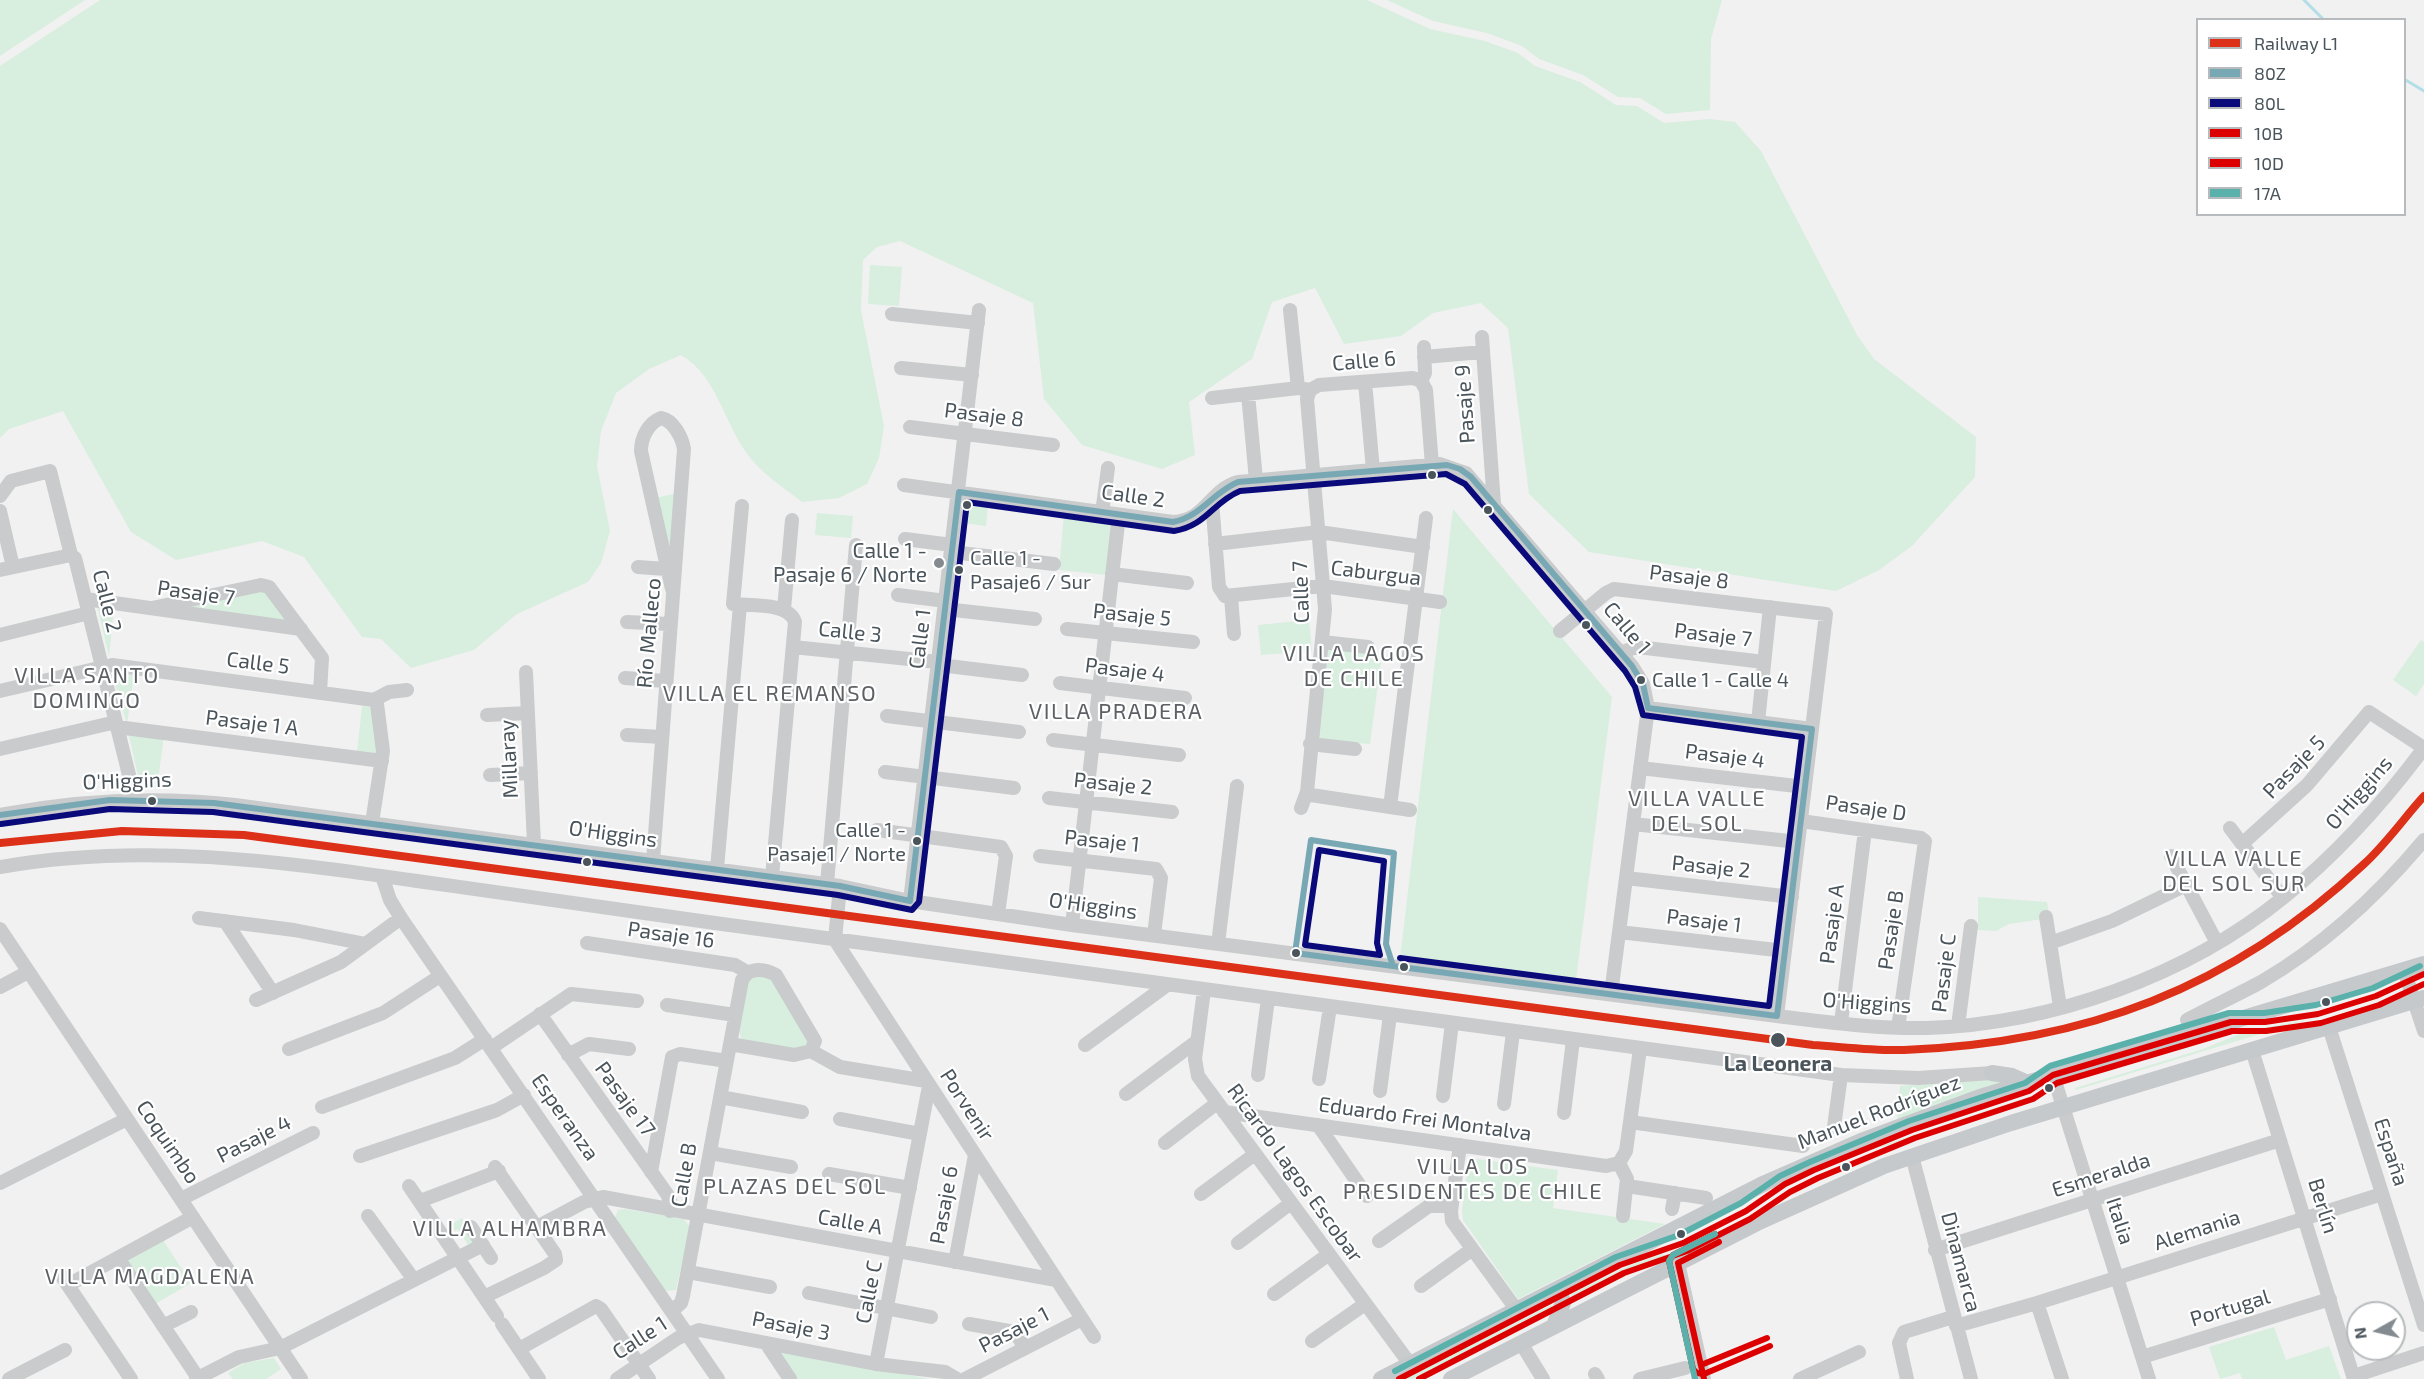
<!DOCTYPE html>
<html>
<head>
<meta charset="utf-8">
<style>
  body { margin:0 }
  #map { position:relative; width:2424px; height:1379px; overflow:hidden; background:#f1f1f1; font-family:"Exo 2",sans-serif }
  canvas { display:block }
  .legend { position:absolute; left:2196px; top:18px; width:210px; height:198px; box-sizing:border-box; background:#fff; border:2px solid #b7bbbd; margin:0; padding:8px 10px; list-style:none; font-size:18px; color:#4a545b }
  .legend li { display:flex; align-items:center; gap:12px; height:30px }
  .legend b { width:30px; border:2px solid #b7bbbd }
  .north { position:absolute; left:2346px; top:1301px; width:60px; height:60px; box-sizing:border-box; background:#fff; border:2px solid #b7bbbd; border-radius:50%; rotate:262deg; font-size:16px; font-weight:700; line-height:24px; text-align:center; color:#4a545b }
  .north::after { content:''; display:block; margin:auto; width:21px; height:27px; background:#848b90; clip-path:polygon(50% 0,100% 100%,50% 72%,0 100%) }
</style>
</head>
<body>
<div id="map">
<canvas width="2424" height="1379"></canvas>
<ul class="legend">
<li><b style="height:8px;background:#dd3018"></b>Railway L1</li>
<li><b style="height:8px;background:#79a8b5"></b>80Z</li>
<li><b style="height:8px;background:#0a0a7a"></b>80L</li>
<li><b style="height:8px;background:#d00"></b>10B</li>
<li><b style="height:8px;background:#d00"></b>10D</li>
<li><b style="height:8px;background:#5ab1ab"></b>17A</li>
</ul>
<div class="north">N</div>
</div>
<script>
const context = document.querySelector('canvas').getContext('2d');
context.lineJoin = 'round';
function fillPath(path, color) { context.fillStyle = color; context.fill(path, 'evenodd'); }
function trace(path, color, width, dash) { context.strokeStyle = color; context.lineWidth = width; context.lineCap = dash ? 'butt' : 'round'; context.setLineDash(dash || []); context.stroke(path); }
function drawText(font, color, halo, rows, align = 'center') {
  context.font = font + ' "Exo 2",sans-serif'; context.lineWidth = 4.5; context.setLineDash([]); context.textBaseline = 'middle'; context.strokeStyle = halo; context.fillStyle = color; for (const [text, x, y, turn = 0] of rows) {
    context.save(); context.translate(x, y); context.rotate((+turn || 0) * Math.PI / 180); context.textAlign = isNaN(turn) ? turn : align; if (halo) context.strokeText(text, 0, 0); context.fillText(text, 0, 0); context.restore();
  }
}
const green = new Path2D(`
  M0 0H85L0 56Z
  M100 0H1367L1430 29 1485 41 1518 53 1535 66 1580 82 1616 105 1637 106 1664 123 1710 119 1735 122 1761 151 1857 335 1874 359 1976 437 1975 477 1912 546 1879 570 1836 591 1589 552 1529 494 1508 328 1481 303 1433 313 1401 336 1344 344 1315 288 1272 302 1252 359 1189 402 1195 455 1162 469 1082 445 1044 399 1033 303 900 241 877 247 863 260 861 310 884 426 879 458 867 484 839 498 802 502C786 489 765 476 752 460 724 427 719 377 681 355L649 369 616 393 601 431 597 466 610 531 601 563 588 582 517 614 474 650 411 668 381 639 362 637 304 557 262 541 176 560 131 532 63 411 9 429 0 438V66Z
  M1387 0H1722L1711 39 1710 110 1666 114 1640 98 1618 97 1583 75 1539 59 1522 46 1487 33 1433 21Z
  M870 265 902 267 899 306 868 304Z
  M678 493 672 561 655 498Z
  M968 502 988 504 986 526 963 523 965 504Z
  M1453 509 1612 697 1576 980 1400 959Z
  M817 513 853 516 851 538 815 535Z
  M1064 514 1113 526 1107 575 1059 570Z
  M266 588 295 624 175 608Z
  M97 605 114 607 109 657Z
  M1309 620 1312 651 1261 655 1258 625Z
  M2421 640 2424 642V684L2416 696 2393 680Z
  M1328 647 1382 654 1370 744 1317 740Z
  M118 673 134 675 127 724 113 678Z
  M362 706 373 707 377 756 357 753Z
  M128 732 164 736 157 788H141Z
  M1978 897 2047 902 2050 918 2009 924 1996 931 1978 930Z
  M756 976 771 978 809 1043 801 1050 747 1041 741 1038 739 1031 747 983Z
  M2306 1020 2076 1090 2075 1088 2203 1049 2247 1031Z
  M1996 1077 2013 1079 1897 1120 1900 1086Z
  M2031 1096 2032 1102 1915 1140 1875 1148Z
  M1469 1158 1558 1170 1553 1208 1665 1224 1518 1299 1463 1220 1462 1210Z
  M625 1209 684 1219 690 1227 676 1290 665 1291 615 1218 618 1210Z
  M462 1218 477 1244 470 1248 458 1229 450 1232 447 1227Z
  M163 1240 191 1283 155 1304 125 1261Z
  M1663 1254 1665 1256 1572 1303 1571 1294 1630 1265Z
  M1551 1305 1553 1308C1527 1321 1500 1334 1475 1348 1448 1364 1439 1379 1405 1379Z
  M2274 1327 2286 1360 2329 1346 2341 1379H2242L2240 1373 2220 1379 2209 1347Z
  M779 1349 930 1379H794Z
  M274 1358 281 1369 266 1379H233L228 1373 244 1363Z`);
const stream = new Path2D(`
  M2304 0 2324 20
  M2404 79 2424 91`);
const minor = new Path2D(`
  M1290 310 1298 388
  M892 314 978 323
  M1482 337 1494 504
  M1424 357 1483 352
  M901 368 972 375
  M1421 381 1426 390 1432 465
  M1421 381 1425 373 1424 347
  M1365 382 1373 470
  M1310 390 1319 385 1413 378 1421 381
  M1248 394 1256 480
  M1212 398 1298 388 1310 390
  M910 427 1053 445
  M904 485 1173 522C1207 520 1209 490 1238 482L1440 464 1466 473 1632 666 1643 684 1648 708 1611 994
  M0 496 11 481 50 471 71 555 75 558 135 799
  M1212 501 1219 587 1225 596 1323 586 1440 602
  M742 506 733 604C750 606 789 602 795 622L772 877
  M0 511 13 567
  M1102 513 1108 468
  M905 539 952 545
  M1215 544 1319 532 1423 547
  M952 552 1054 564
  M638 567 666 569
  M0 570 71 555
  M1112 574 1187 583
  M898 595 946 601
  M1231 597 1234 634
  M85 599 301 629
  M152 608 261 585 269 587 322 658 320 692
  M784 609 792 520
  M945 609 1035 619
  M627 622 669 624
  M1067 629 1193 642
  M1560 631 1606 593 1614 589 1826 614 1777 1016
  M0 635 89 613
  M1322 642 1368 647
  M793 647 938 662 948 666 1022 675
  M1621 653 1633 648H1646L1764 662
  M526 672 534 844
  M625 678 665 681
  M1060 683 1185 698
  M0 691 112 665 374 700 389 692 407 690
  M1648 708 1812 729
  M487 715 528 713
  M887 716 1019 732
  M1758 722 1770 607
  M117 727 382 761
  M627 735 661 737
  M1053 740 1179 755
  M1310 744 1355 749
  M0 749 116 722
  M1640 768 1805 787
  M885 772 1014 788
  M490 775 531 773
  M1307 792 1311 795 1410 810
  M1049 798 1172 812
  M1390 807 1426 518
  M1301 808 1307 792 1325 609 1307 399 1310 390
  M0 815C78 800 156 796 235 805L840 886 910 901 1072 925 1777 1016C1827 1022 1876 1029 1927 1028 2052 1024 2187 976 2284 897 2337 854 2383 803 2424 748
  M1801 821 1921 838 1925 841 1898 1028
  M372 823 383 751 377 704 374 700
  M1633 824 1798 842
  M2230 828 2283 898
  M877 830 1001 847 1006 856 998 914
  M2242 844 2307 785 2369 712 2424 748
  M1040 856 1156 869 1161 878 1154 935
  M2171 856 2217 943
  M653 861 684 449C682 437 673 420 661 418 648 423 641 438 641 451L672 589
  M0 867C140 842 278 861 417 881 519 895 621 910 722 924 1095 977 1468 1027 1841 1075L1918 1078 1992 1073
  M717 869 740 605
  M382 876 390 900 401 918 718 1379
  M1626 878 1792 897
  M827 884 856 545
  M840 886 835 940 1094 1337
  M910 901 979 310
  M2046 917 2060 1007
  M199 918 294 930 366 944
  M225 921 273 993
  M1072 925 1119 515
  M0 929 301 1379
  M1619 932 1785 951
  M587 943 735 965 747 972
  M2050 943 2112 921 2186 885
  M1218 944 1237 786
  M2404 970 2424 1031
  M0 987 28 972
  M1204 990 1195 1059 1198 1076 1410 1364
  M256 1000 341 962 401 918
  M667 1005 735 1015
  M540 1014 667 1194 670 1201V1211
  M2187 1020C2211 1007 2237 995 2261 982 2323 946 2378 895 2424 840
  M1841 1023 1865 830
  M1958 1026 1971 926
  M2329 1027 2424 1325
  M1085 1045 1167 985
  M491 1048 571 994 637 1001
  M289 1049 383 1013 440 976
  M2252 1050 2354 1379
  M811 1051 840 1067 926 1081
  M568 1055 589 1044 629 1049
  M1258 1075 1268 999
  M2053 1075 2149 1379
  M1319 1079 1330 1007
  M1380 1091 1390 1015
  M1126 1094 1197 1041
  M1443 1096 1452 1023
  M720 1097 802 1112
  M1504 1104 1513 1032
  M322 1107 455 1058 485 1039
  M1224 1112 1606 1166 1619 1163
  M1564 1113 1573 1040
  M840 1119 920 1134
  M1630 1122 1803 1146
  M1318 1125 1367 1196
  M1834 1127 1841 1075
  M1165 1143 1217 1103
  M1460 1145 1451 1211 1452 1221 1516 1309
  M710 1153 791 1167
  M360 1156 497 1110 524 1095
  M1912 1156 1971 1379
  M1619 1163 1626 1151 1640 1049
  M1619 1163 1627 1179 1623 1216
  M651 1172 672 1057 680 1054 727 1061
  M829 1174 910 1188
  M0 1183 127 1119
  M409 1186 497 1316
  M1627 1186 1706 1198
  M1201 1194 1255 1154
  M181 1199 313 1133
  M420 1201 499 1171
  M1672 1209 1675 1193
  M368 1216 414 1280
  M471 1227 491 1258
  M537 1227 584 1202 603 1197 1056 1280
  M1379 1241 1429 1206H1451
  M1238 1243 1291 1203
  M1935 1250 2280 1140
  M118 1258 198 1378
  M955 1262 975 1155
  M1678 1263 1704 1379
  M688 1272 770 1287
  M61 1275 131 1379
  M68 1285 193 1217
  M1421 1286 1471 1250
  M809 1293 931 1317
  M1274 1294 1329 1254
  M484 1297 544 1268 556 1260 555 1254 495 1167
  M2037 1303 2062 1379
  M672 1311 681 1303 683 1296 742 980C749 967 764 968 776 975L815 1041 811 1051 794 1055 730 1044
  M502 1324 539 1379
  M969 1324 1015 1332 1025 1348
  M163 1326 191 1312
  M1956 1326 2037 1303 2382 1194
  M1312 1341 1365 1304
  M766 1343 790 1379
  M1521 1343 1543 1379
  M519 1349 596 1306 601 1309 649 1379
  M2142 1357 2330 1299
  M876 1364 929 1086
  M1595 1374 1598 1379
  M2354 1376 2424 1353
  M9 1379 65 1350
  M196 1379 239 1357 280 1348 483 1245
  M617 1379 678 1338 699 1330 876 1364 945 1372 957 1379
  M965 1379 1082 1319
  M1640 1379 1685 1368
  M1800 1379 1859 1352
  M1907 1379 1899 1343 1904 1332 1953 1317`);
const major = new Path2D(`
  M1992 1073 2012 1076 2028 1083
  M1554 1326 1563 1303 1559 1288
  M1381 1379 1765 1183 1861 1141 1980 1097 2424 964
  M1451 1379 1757 1223 1884 1166 2011 1123 2424 998`);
const bus1 = new Path2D(`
  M0 815 110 800 214 803 840 886 910 901 959 492 1173 522C1201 517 1213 492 1238 482L1447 465 1460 469 1471 477 1632 666 1643 684 1648 708 1812 729 1777 1016 1393 966
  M1311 840 1394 853 1386 944 1393 966 1295 953Z`);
const bus2 = new Path2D(`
  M1 824 110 809 213 812 838 895 912 910 919 902 967 502 1174 531C1206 526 1213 502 1240 491L1446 474 1465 484 1625 671 1635 687 1643 715 1802 737 1769 1006 1400 958
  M1319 850 1384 861 1377 943 1380 955 1305 945Z`);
const bus3 = new Path2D(`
  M1701 1365 1767 1338
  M1399 1379 1620 1265 1683 1243 1746 1211 1785 1184 1814 1170 1912 1130 2029 1091 2053 1075 2231 1022H2265L2318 1014 2376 996 2424 974
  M1704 1379 1678 1263 1719 1242`);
const bus4 = new Path2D(`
  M1715 1234 1673 1255 1669 1261 1693 1369 1697 1373 1704 1374 1770 1346
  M1419 1379 1624 1273 1687 1251 1750 1219 1790 1192 1818 1178 1915 1138 2033 1099 2057 1083 2232 1031H2266L2321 1023 2379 1005 2424 984`);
const bus5 = new Path2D(`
  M1395 1371 1616 1257 1679 1235 1741 1203 1780 1176 1810 1162 1909 1121 2025 1083 2050 1066 2229 1013H2264L2316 1005 2373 988 2420 966
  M1695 1379 1669 1261 1673 1255 1715 1234`);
const rail1 = new Path2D(`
  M0 843 122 831 244 835 1813 1045C1843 1047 1874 1051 1904 1050 2084 1043 2231 989 2364 864 2386 844 2404 818 2424 796`);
const markers = [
  [1432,475,5,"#4a545b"],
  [967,505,5,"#4a545b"],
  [1488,510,5,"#4a545b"],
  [939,563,6,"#848b90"],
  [959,570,5,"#4a545b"],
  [1586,625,5,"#4a545b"],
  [1641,680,5,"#4a545b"],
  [152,801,5,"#4a545b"],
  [917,841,5,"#4a545b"],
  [587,862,5,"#4a545b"],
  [1296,953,5,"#4a545b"],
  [1404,967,5,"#4a545b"],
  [2326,1002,5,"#4a545b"],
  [1778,1040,8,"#4a545b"],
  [2049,1088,5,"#4a545b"],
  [1846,1167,5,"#4a545b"],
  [1681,1234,5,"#4a545b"]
];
const busNames = [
  ["Calle 1 -",970,558],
  ["Pasaje6 / Sur",970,582],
  ["Calle 1 - Calle 4",1652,680],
  ["Calle 1 -",906,830,"right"],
  ["Pasaje1 / Norte",906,854,"right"]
];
const streetNames = [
  ["Calle 6",1364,361,-5],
  ["Pasaje 9",1465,404,-94],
  ["Pasaje 8",984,415,7],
  ["Calle 2",1133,496,8],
  ["Caburgua",1376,573,7],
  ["Pasaje 8",1689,577,7],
  ["Calle 7",1301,592,-92],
  ["Pasaje 7",196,593,8],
  ["Calle 2",107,601,76],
  ["Pasaje 5",1132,615,6],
  ["Calle 1",1627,628,50],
  ["Calle 3",850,632,6],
  ["Río Malleco",649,633,-85],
  ["Pasaje 7",1713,635,7],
  ["Calle 1",920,639,-83],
  ["Calle 5",258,663,7],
  ["Pasaje 4",1125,670,7],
  ["Pasaje 1 A",252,723,7],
  ["Pasaje 4",1725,756,7],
  ["Millaray",509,759,-93],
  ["Pasaje 5",2294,767,-46],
  ["O'Higgins",127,781,-2],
  ["Pasaje 2",1113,784,6],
  ["O'Higgins",2359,793,-49],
  ["Pasaje D",1866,808,8],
  ["O'Higgins",613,834,8],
  ["Pasaje 1",1102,841,6],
  ["Pasaje 2",1711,867,6],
  ["O'Higgins",1093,906,8],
  ["Pasaje 1",1704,921,7],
  ["Pasaje A",1832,924,-83],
  ["Pasaje B",1891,930,-82],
  ["Pasaje 16",671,935,8],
  ["Pasaje C",1944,973,-83],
  ["O'Higgins",1867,1003,4],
  ["Pasaje 17",625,1099,54],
  ["Porvenir",967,1105,57],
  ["Manuel Rodríguez",1879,1112,-21],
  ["Esperanza",565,1117,55],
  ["Eduardo Frei Montalva",1425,1119,8],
  ["Pasaje 4",254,1139,-27],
  ["Coquimbo",168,1142,56],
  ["España",2391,1152,72],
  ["Ricardo Lagos Escobar",1295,1173,54],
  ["Calle B",684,1175,-80],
  ["Esmeralda",2101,1175,-18],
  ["Pasaje 6",944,1205,-80],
  ["Berlín",2323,1206,73],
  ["Italia",2120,1221,72],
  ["Calle A",850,1222,10],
  ["Alemania",2197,1230,-18],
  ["Dinamarca",1961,1262,75],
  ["Calle C",869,1292,-79],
  ["Portugal",2230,1308,-17],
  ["Pasaje 3",791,1326,11],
  ["Pasaje 1",1014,1330,-27],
  ["Calle 1",640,1338,-33]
];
const poiNames = [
  ["Calle 1 -",927,551],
  ["Pasaje 6 / Norte",927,575]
];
const stopNames = [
  ["La Leonera",1778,1064]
];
const neighbourhoodNames = [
  ["VILLA LAGOS",1354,654],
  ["DE CHILE",1354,679],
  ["VILLA SANTO",87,676],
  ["DOMINGO",87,701],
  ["VILLA EL REMANSO",770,694],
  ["VILLA PRADERA",1116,712],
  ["VILLA VALLE",1697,799],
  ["DEL SOL",1697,824],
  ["VILLA VALLE",2234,859],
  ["DEL SOL SUR",2234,884],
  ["VILLA LOS",1473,1167],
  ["PRESIDENTES DE CHILE",1473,1192],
  ["PLAZAS DEL SOL",795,1187],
  ["VILLA ALHAMBRA",510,1229],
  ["VILLA MAGDALENA",150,1277]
];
fillPath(green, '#d8eedf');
trace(stream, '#b1dee7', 3);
trace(minor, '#c9cbcc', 14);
trace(major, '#c6c9cc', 16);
trace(bus1, '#79a8b5', 6);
trace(bus2, '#0a0a7a', 6);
trace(bus3, '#d00', 6);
trace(bus4, '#d00', 6);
trace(bus5, '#5ab1ab', 6);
trace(rail1, '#dd3018', 8);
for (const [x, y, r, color] of markers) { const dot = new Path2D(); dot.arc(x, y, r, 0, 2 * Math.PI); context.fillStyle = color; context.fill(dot); trace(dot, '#fff', 2); }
drawText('20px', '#4a545b', '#fff', busNames, 'left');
drawText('21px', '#4a545b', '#fff', streetNames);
drawText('21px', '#4a545b', '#fff', poiNames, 'right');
drawText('bold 21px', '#4a545b', '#fff', stopNames);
context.letterSpacing = '1.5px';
drawText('22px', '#5d6064', '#fff', neighbourhoodNames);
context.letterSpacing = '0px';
</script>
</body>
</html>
